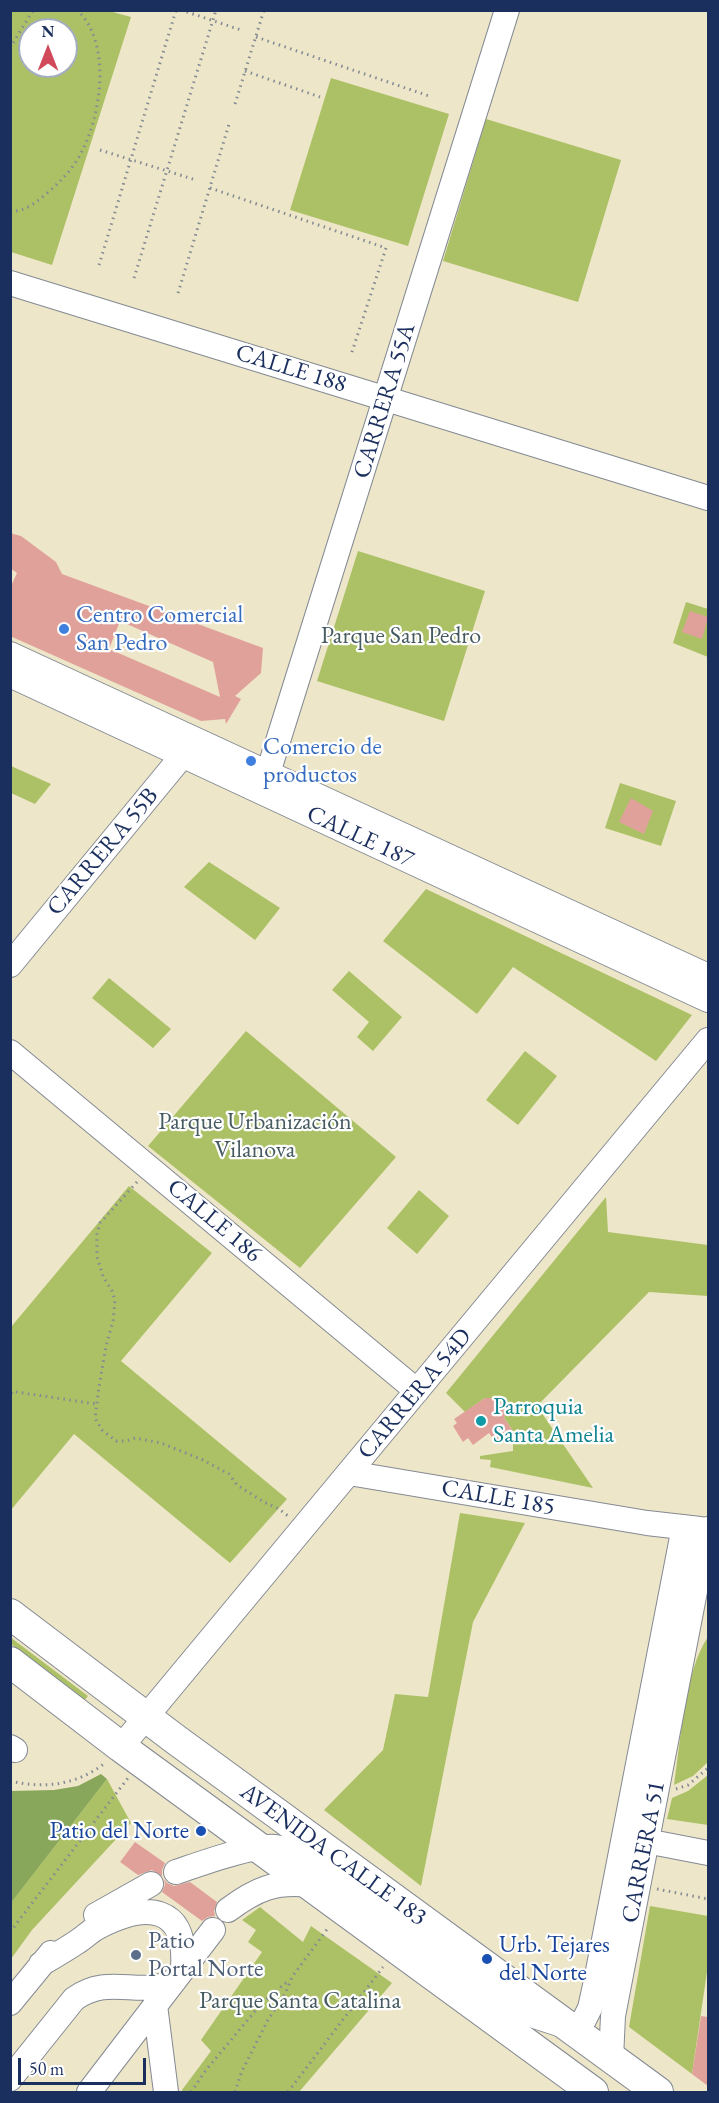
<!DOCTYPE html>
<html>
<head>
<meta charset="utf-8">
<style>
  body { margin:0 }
  #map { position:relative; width:719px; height:2103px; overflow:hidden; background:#ede6c8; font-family:"EB Garamond",serif }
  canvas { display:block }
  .frame { position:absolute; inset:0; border:12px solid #1b2f5e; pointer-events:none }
  .north { position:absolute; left:18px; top:18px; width:60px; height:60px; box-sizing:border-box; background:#fff; border:2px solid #a4acbf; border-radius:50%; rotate:0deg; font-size:16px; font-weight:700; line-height:24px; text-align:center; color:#1b2f5e }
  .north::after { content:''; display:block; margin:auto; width:21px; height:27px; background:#d1495b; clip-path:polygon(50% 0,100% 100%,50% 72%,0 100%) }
  .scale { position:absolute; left:18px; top:2058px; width:128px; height:27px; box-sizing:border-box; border:3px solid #1b2f5e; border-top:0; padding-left:8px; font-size:18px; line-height:21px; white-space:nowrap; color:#1b2f5e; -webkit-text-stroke:4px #fff; paint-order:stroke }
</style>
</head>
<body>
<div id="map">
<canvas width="719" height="2103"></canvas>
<div class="frame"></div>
<div class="north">N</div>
<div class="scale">50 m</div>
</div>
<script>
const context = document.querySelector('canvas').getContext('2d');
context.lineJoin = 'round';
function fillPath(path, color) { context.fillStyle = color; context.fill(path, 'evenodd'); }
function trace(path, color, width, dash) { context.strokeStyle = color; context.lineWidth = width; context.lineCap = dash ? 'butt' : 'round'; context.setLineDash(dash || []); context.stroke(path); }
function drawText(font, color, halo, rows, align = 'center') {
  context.font = font + ' "EB Garamond",serif'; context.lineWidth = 4.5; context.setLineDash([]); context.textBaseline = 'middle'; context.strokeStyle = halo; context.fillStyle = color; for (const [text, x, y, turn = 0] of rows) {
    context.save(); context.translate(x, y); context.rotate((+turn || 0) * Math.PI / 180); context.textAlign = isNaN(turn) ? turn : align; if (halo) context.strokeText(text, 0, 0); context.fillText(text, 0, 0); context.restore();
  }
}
const green = new Path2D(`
  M12 11H109L131 17 52 265 11 252 10 16ZM30 30H66V66H30Z
  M331 78 449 114 408 246 290 210Z
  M486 119 621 160 578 302 443 261Z
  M358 551 485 591 444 721 317 681Z
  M686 602 708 609V657L673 643Z
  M11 766 51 784 35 804 11 793Z
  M620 783 676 801 661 846 605 828Z
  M209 862 280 908 255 940 184 887Z
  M426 889 692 1015 656 1061 513 967 477 1014 383 941Z
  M349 971 402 1017 373 1051 357 1037 369 1022 332 990Z
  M109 978 171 1029 153 1048 92 998Z
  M246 1031 396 1157 300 1268 148 1146Z
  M525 1051 557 1076 518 1125 486 1100Z
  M129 1186 212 1253 121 1361 287 1499 230 1563 74 1434 11 1510V1327Z
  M419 1190 449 1216 417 1254 387 1228Z
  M606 1197 608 1232 708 1245V1296L649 1292 537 1406 593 1488 490 1467 491 1460 480 1459V1456L513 1451V1431L504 1418 507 1409 485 1398 465 1412 446 1393Z
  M460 1513 525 1523 473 1622 421 1886 324 1810 383 1750 395 1694 428 1697Z
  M10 1637 88 1696 84 1701 11 1644Z
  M708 1637V1762L693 1776 674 1785C680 1745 685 1669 708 1637Z
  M708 1775V1825L667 1819 672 1798 688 1791Z
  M107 1779 131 1823 32 1930 11 1959V1903Z
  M650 1906 708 1916V1965L692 2074 629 2027Z
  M260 1907 303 1942 311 1926 392 1983 299 2092H182V2090L211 2051 201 2040 262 1952 248 1942 256 1930 242 1920Z`);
const forest = new Path2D(`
  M101 1774 107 1779 11 1903V1791L54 1790 78 1786Z`);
const building = new Path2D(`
  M10 533 21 536 56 562 62 574 263 648 261 673 235 696 241 699 226 724 225 719 201 721 10 636V588L17 573 10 568ZM120 621 213 662 220 697 109 649Z
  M690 611 708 617 702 639 682 632Z
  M631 798 653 811 644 834 619 822Z
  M485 1398H496L507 1409 504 1418 513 1431 496 1443 489 1433 473 1445 468 1438 463 1442 453 1426 457 1423 454 1419Z
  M135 1842 165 1863 162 1870V1876L152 1870 138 1875 120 1862Z
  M164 1879 167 1883 174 1886 190 1882 217 1902 214 1911 215 1916 208 1917 202 1921 162 1892 165 1885Z
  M701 2016 708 2017V2086L692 2074Z`);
const path = new Path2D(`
  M181 10 241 30
  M256 37 432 97
  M10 48 32 12 36 10
  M245 71 320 97
  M235 104 264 10
  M100 150 196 180
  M210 188 386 248 351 355
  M10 211C25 212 35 203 46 194 59 183 70 172 79 157 101 119 113 43 77 10
  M99 265 176 10
  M134 278 216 10
  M178 293 230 121
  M137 1182 100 1223 97 1234V1257L103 1276 112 1291 115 1301 113 1321 106 1346 99 1387 95 1418 102 1430 116 1441H126L135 1438 161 1443 203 1460 229 1474 237 1485 264 1502 279 1509 288 1516
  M10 1391 96 1404
  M10 1399 12 1392
  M10 1781C45 1789 77 1785 105 1763
  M676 1789 688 1785 708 1768
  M657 1889 708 1899
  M10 1932 128 1778
  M191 2092 206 2070 261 2004 289 1980
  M235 2092 242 2071 268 2020 286 1992 292 1977 328 1928
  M288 2092 383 1967`);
const minor = new Path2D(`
  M10 283 708 498
  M10 654 708 976
  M10 675 708 1000
  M262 792 507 10
  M10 965 192 744
  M10 1052 417 1391
  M349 1473 647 1523 700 1529
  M10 1747 15 1750
  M121 1747 708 1040
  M646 1841 708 1853
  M176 1872C200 1864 251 1845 275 1847 286 1848 295 1854 304 1860L498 1999 525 2013 568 2027 578 2024 584 2020 590 2008 596 1981 684 1527
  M228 1910C256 1889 275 1881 310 1885
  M96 1915 151 1884
  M41 1964C53 1957 65 1950 77 1942 85 1937 91 1930 100 1926 147 1902 187 1905 183 1968
  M10 2003 51 1953
  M155 2005 166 2092
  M611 2058 613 2016 707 1529
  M10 2079 74 1999C110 1973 140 1999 174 1981
  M89 2092 213 1930`);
const major = new Path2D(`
  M10 1614 175 1739 658 2092
  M10 1662 121 1747 593 2092`);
const markers = [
  [64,629,6,"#3f7fe0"],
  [251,761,6,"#3f7fe0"],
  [481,1421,6,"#0f9aa8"],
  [201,1831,6,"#1a4fb4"],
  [136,1955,6,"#5c6f8a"],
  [487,1959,6,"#1a4fb4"]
];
const streetNames = [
  ["CALLE 188",291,369,17],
  ["CARRERA 55A",385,401,-73],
  ["CALLE 187",360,837,25],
  ["CARRERA 55B",103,852,-50],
  ["CALLE 186",214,1221,40],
  ["CARRERA 54D",415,1394,-50],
  ["CALLE 185",498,1498,10],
  ["CARRERA 51",644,1852,-79],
  ["AVENIDA CALLE 183",333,1855,36]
];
const shopNames = [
  ["Centro Comercial",76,615],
  ["San Pedro",76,643],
  ["Comercio de",263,747],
  ["productos",263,775]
];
const parkNames = [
  ["Parque San Pedro",401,636],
  ["Parque Urbanización",255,1122],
  ["Vilanova",255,1150],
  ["Parque Santa Catalina",300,2001]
];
const cultureNames = [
  ["Parroquia",493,1407],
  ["Santa Amelia",493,1435]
];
const transitNames = [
  ["Patio del Norte",189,1831],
  ["Urb. Tejares",499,1945,"left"],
  ["del Norte",499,1973,"left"]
];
const serviceNames = [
  ["Patio",148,1941],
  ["Portal Norte",148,1969]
];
fillPath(green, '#acc165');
fillPath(forest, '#89a75a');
fillPath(building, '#e1a19b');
trace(minor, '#848a93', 26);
trace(major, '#848a93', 32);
trace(path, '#848a93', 3, [1.5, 4.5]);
trace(minor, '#fff', 24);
trace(major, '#fff', 30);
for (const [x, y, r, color] of markers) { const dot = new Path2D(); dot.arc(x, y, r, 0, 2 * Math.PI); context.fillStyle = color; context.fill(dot); trace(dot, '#fff', 2); }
drawText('24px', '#1b2f5e', '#fff', streetNames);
drawText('24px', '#366cbe', '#fff', shopNames, 'left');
drawText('24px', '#465b60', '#fff', parkNames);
drawText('24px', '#0d838f', '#fff', cultureNames, 'left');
drawText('24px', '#164399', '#fff', transitNames, 'right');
drawText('24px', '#4e5e75', '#fff', serviceNames, 'left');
</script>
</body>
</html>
